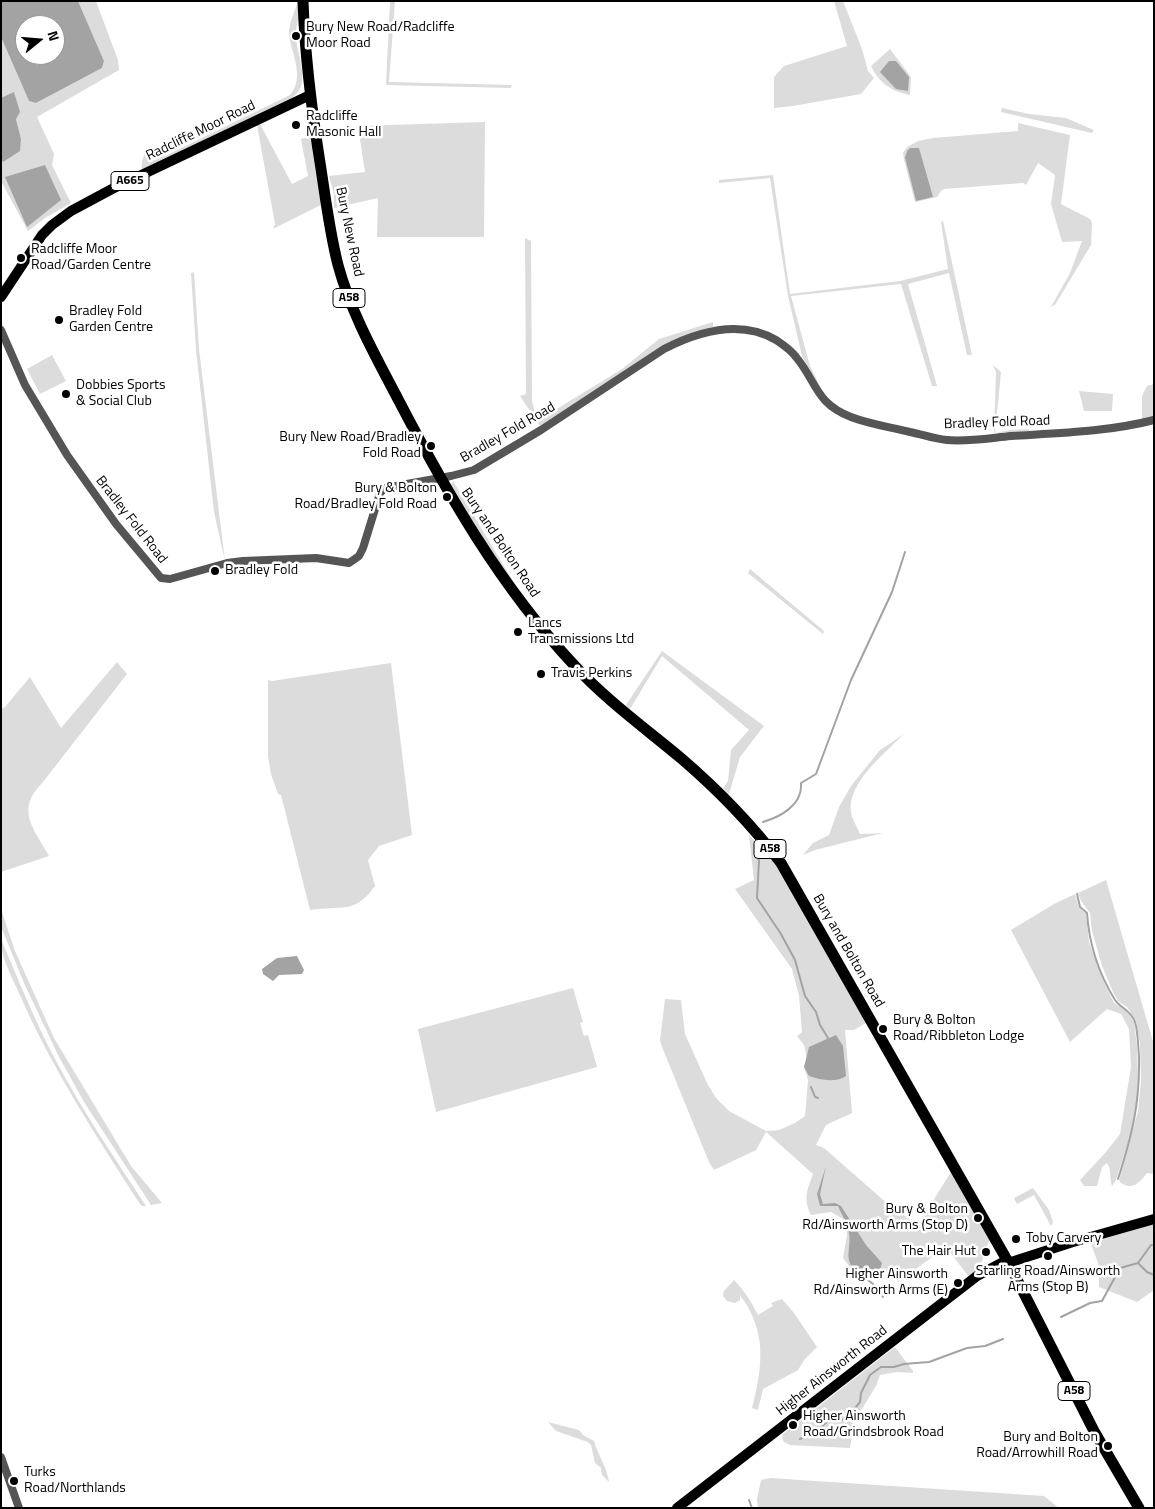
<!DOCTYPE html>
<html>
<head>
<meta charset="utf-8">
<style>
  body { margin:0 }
  #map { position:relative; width:1155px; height:1509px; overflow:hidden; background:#fff; font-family:"Titillium Web",sans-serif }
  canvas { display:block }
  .frame { position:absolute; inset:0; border:2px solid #000; pointer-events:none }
  .north { position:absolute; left:15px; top:15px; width:50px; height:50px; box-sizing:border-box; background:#fff; border:1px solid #999; border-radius:50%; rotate:73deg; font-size:14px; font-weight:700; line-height:20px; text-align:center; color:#000 }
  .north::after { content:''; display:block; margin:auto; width:18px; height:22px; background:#000; clip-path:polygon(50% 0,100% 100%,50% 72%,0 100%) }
</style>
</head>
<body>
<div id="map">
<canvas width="1155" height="1509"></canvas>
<div class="frame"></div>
<div class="north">N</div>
</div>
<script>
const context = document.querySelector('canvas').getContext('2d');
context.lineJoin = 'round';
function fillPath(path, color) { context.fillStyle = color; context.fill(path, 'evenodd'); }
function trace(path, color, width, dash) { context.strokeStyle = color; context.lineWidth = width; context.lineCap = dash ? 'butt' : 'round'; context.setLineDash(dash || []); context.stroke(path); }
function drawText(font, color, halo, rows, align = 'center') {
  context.font = font + ' "Titillium Web",sans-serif'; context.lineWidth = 5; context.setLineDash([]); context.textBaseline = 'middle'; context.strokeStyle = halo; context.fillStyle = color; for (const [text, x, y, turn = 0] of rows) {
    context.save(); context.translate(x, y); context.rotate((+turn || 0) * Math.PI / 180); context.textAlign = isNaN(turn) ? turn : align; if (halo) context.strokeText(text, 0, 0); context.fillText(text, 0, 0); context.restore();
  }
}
const green = new Path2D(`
  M78 1H96L118 60 119 70 37 117 54 154 52 165 71 203 45 218 28 231 1 181V159L3 161 21 139 16 119 15 93 1 98V37L29 101 36 103 102 68 104 61Z
  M298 1C298 6 299 12 298 17 298 24 295 30 296 37 297 57 313 86 290 99L142 170C141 163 144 145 155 148 158 149 162 153 165 156L290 95C305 77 292 56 289 35 288 25 295 11 298 1Z
  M390 1H395L389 82 512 85 511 88 386 85Z
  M834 1H843L862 49 868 71 874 78 861 94 793 106 774 108V77L784 66 847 46Z
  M890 49 911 77 910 95C891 91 880 84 871 66Z
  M1002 108 1029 114 1066 118 1094 130 1092 133 1001 112Z
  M485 122 484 237H377L378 198 334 208V194L329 176 365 172 358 126Z
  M1018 123 1070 135 1061 204 1090 219 1092 223 1091 245 1055 305 1051 307 1070 273 1082 241 1062 242 1051 204 1055 175 1038 163 1026 185 1023 183 944 189 941 191 937 197 915 202 904 160 903 153 907 147 918 141 933 138 1018 131ZM905 158 933 197 916 200Z
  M260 124 292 184 308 176 301 139 310 136 321 205 273 229 275 224 257 125Z
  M773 175 790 294 900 281 948 269 941 222 943 221 972 355H967L949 273 908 284 937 386H932L901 284 791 296 810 366 823 392 802 356 788 296 770 178 719 183V180Z
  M525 238 531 241 532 401 537 421 622 369 659 339 713 322V327L698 331 669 342 540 426 520 396 526 394Z
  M194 272 199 349 225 561 214 512 196 350 191 273Z
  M52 355 66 381 40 394 27 369Z
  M993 365 1001 372 995 433 1010 430 1029 429V431L994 433 996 372Z
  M1154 384V416L1142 421V396L1147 386Z
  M1079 391 1113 394 1112 411H1084Z
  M453 481 513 581 473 525 451 485Z
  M750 569 824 631 823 634 748 573Z
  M662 651 764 726 740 757 729 794 723 788 728 781 731 750 749 730 662 656 630 709 626 705Z
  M117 662 127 674 43 782C15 810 33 827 49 856L1 872V709L5 707 30 677 61 728Z
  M391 663 412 835 379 846 368 860 375 886C354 915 342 905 310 910L281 795 278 794 271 774 268 756V680L272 681Z
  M904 734C885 753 847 783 851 812 852 819 857 827 860 834L883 833 815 850 803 855 813 843 829 835 839 807 851 786 879 751Z
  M749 835 777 865 866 1023 854 1030H845L852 1113 826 1125 816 1145 824 1148 889 1205 918 1225 951 1172 990 1238 980 1267 969 1277 946 1247 898 1282 888 1271 875 1278 871 1276 865 1280 854 1273 843 1258 847 1235 845 1220 831 1212 811 1215C803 1198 807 1191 813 1174L766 1132 756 1150 714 1170 709 1162 662 1047 660 1040 665 999 681 1000 685 1034 707 1083 716 1098 729 1111 766 1131 779 1130 795 1123 805 1116 808 1080 804 1067 807 1059 804 1045 797 1036 802 1032 799 996 792 969 735 889 754 880Z
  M1106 880 1154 1045V1174L1147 1173C1140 1183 1130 1192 1119 1181L1138 1111 1141 1081 1140 1045 1136 1021 1127 1007 1118 1001 1113 992 1102 966 1092 931 1090 913 1081 901 1078 893Z
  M1075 894 1079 908 1086 914 1089 942 1103 980 1114 1003 1126 1010 1134 1022 1137 1046 1138 1081 1136 1111 1126 1149 1116 1180 1112 1186C1109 1178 1112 1170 1107 1163L1102 1167 1097 1186H1084L1080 1180 1106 1152 1120 1134 1131 1067 1129 1029 1121 1014 1107 1009 1070 1042 1011 930 1054 904Z
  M1 909 15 951 54 1038 131 1166 162 1203 151 1205 84 1102 58 1055 24 983 2 929Z
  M1 939C18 979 34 1019 54 1057 81 1109 114 1157 146 1206H142L140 1204C96 1136 51 1067 19 993 11 975 1 958 1 939Z
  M573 988 583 1022 580 1023 584 1036 588 1035 597 1067 436 1112 418 1029Z
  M1033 1188 1049 1210 1053 1222 1051 1226 1034 1195 1017 1204 1014 1198Z
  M1154 1222V1290L1137 1302 1099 1287V1266L1090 1241Z
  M734 1280C745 1291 751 1302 758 1315L773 1306 771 1303 782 1299 794 1313 817 1347 805 1359 798 1370 763 1389 758 1410 752 1408C763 1366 767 1331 740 1295V1300L735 1303 727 1301 723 1296 724 1291Z
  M895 1347 913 1371V1373L897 1372 880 1375 876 1386 854 1422 850 1448 790 1445 784 1442 782 1438 783 1434Z
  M548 1422 579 1430 583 1435 594 1441C598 1455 607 1467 609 1482L602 1475 601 1468 595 1463 591 1445 588 1442 556 1431Z
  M770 1478 1044 1496 1059 1508H758L757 1499 761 1480Z`);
const water = new Path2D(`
  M3 1H78L104 61 102 68 36 103 29 101 1 37V2ZM25 25H55V55H25Z
  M889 61H896L909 77 908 91 896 89 880 72Z
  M14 92 20 112 16 119 21 139 20 151 3 162 1 159V98Z
  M910 148H919L933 197 916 201 905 158 907 151Z
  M45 165 61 200 27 227 5 177Z
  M297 956 304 970 302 974 279 975 273 981 263 974 262 969 277 958Z
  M836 1035 843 1046 846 1076C836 1083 820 1080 809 1076L804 1067 809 1047Z
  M826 1166 820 1194 823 1204 835 1203 841 1206 866 1245 882 1263 879 1273 864 1278C838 1261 854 1250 848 1228 846 1221 841 1213 838 1206H820L817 1194Z`);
const stream = new Path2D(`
  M763 822C780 817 803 805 801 783L816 774 851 680 892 592 905 552
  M756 846 759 861 757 898 781 934 795 960 805 996 816 1012 820 1025 828 1038 827 1040
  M1077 894 1080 907 1087 913C1089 943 1099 974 1115 1000 1120 1008 1130 1009 1135 1022 1138 1032 1138 1045 1139 1056 1140 1104 1132 1135 1118 1179
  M811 1087 815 1097 818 1098
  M1138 1263 1147 1272 1154 1275
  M863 1276 873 1284 883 1297
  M1061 1317 1090 1303 1102 1301 1120 1268 1138 1263 1151 1245H1154
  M800 1439C806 1436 813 1434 818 1430 829 1422 826 1417 842 1420L851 1413 860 1402 861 1393 870 1375 881 1367H894L904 1364 929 1362 967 1348 985 1346 1003 1339
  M749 1500 752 1508`);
const minor = new Path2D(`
  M1 330 25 385 67 455 116 524 161 578 170 579 227 563 243 561 316 558 349 563 359 556 363 548 380 493 385 488 451 476 474 470 541 430 664 349C699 331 740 319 776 340 783 345 790 349 796 357 817 382 815 403 851 417 869 424 890 427 910 432 921 434 934 439 947 440 967 442 990 438 1011 436 1059 433 1107 432 1154 420
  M1 1457 19 1508`);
const major = new Path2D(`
  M1 297 42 235 52 225 71 211 112 189 310 95
  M1008 1263 1073 1242 1154 1219
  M677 1508 977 1276 1007 1260`);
const highway = new Path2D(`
  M303 1C305 58 312 113 321 169 326 202 330 234 338 265 351 313 376 357 399 401 448 495 501 587 574 665 606 700 645 728 682 759 718 790 752 825 781 863L1007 1260 1094 1431 1139 1508`);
const markers = [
  [296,36,5,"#000"],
  [296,125,5,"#000"],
  [21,258,5,"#000"],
  [59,320,5,"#000"],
  [66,394,5,"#000"],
  [431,446,5,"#000"],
  [447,497,5,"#000"],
  [215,571,5,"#000"],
  [518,632,5,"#000"],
  [541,674,5,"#000"],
  [883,1029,5,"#000"],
  [978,1218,5,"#000"],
  [1016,1239,5,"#000"],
  [986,1252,5,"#000"],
  [1048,1256,5,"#000"],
  [958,1283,5,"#000"],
  [793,1425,5,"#000"],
  [1108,1446,5,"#000"],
  [14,1481,5,"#000"]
];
const shields = [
  [130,181,38],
  [349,298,32],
  [770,849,32],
  [1074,1391,32]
];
const shieldNames = [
  ["A665",130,181],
  ["A58",349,298],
  ["A58",770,849],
  ["A58",1074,1391]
];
const poiNames = [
  ["Bury New Road/Radcliffe",306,28],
  ["Moor Road",306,44],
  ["Radcliffe",306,117],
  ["Masonic Hall",306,133],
  ["Radcliffe Moor",31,250],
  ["Road/Garden Centre",31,266],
  ["Bradley Fold",69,312],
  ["Garden Centre",69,328],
  ["Dobbies Sports",76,386],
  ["& Social Club",76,402],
  ["Bury New Road/Bradley",421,438,"right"],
  ["Fold Road",421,454,"right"],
  ["Bury & Bolton",437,489,"right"],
  ["Road/Bradley Fold Road",437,505,"right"],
  ["Bradley Fold",225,571],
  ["Lancs",528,624],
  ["Transmissions Ltd",528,640],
  ["Travis Perkins",551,674],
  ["Bury & Bolton",893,1021],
  ["Road/Ribbleton Lodge",893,1037],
  ["Bury & Bolton",968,1210,"right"],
  ["Rd/Ainsworth Arms (Stop D)",968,1226,"right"],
  ["Toby Carvery",1026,1239],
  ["The Hair Hut",976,1252,"right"],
  ["Starling Road/Ainsworth",1048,1272,"center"],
  ["Arms (Stop B)",1048,1288,"center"],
  ["Higher Ainsworth",948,1275,"right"],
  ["Rd/Ainsworth Arms (E)",948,1291,"right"],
  ["Higher Ainsworth",803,1417],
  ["Road/Grindsbrook Road",803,1433],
  ["Bury and Bolton",1098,1438,"right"],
  ["Road/Arrowhill Road",1098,1454,"right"],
  ["Turks",24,1473],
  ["Road/Northlands",24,1489]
];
const streetNames = [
  ["Radcliffe Moor Road",201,131,-26],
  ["Bury New Road",349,232,78],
  ["Bradley Fold Road",997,423,-2],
  ["Bradley Fold Road",508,433,-30],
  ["Bradley Fold Road",131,520,52],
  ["Bury and Bolton Road",500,543,56],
  ["Bury and Bolton Road",848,951,60],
  ["Higher Ainsworth Road",832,1371,-38]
];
fillPath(green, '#dcdcdc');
fillPath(water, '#a3a3a3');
trace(stream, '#a3a3a3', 2);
trace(minor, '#555', 8);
trace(major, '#000', 10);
trace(highway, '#000', 11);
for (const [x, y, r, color] of markers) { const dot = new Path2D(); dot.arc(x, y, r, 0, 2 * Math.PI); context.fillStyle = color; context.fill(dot); trace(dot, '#fff', 2); }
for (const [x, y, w] of shields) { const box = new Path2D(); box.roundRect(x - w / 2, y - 9.5, w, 19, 4); context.fillStyle = '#fff'; context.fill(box); trace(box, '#000', 1); }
drawText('bold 12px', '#000', null, shieldNames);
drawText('14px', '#000', '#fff', poiNames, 'left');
drawText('14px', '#000', '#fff', streetNames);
</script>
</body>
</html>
